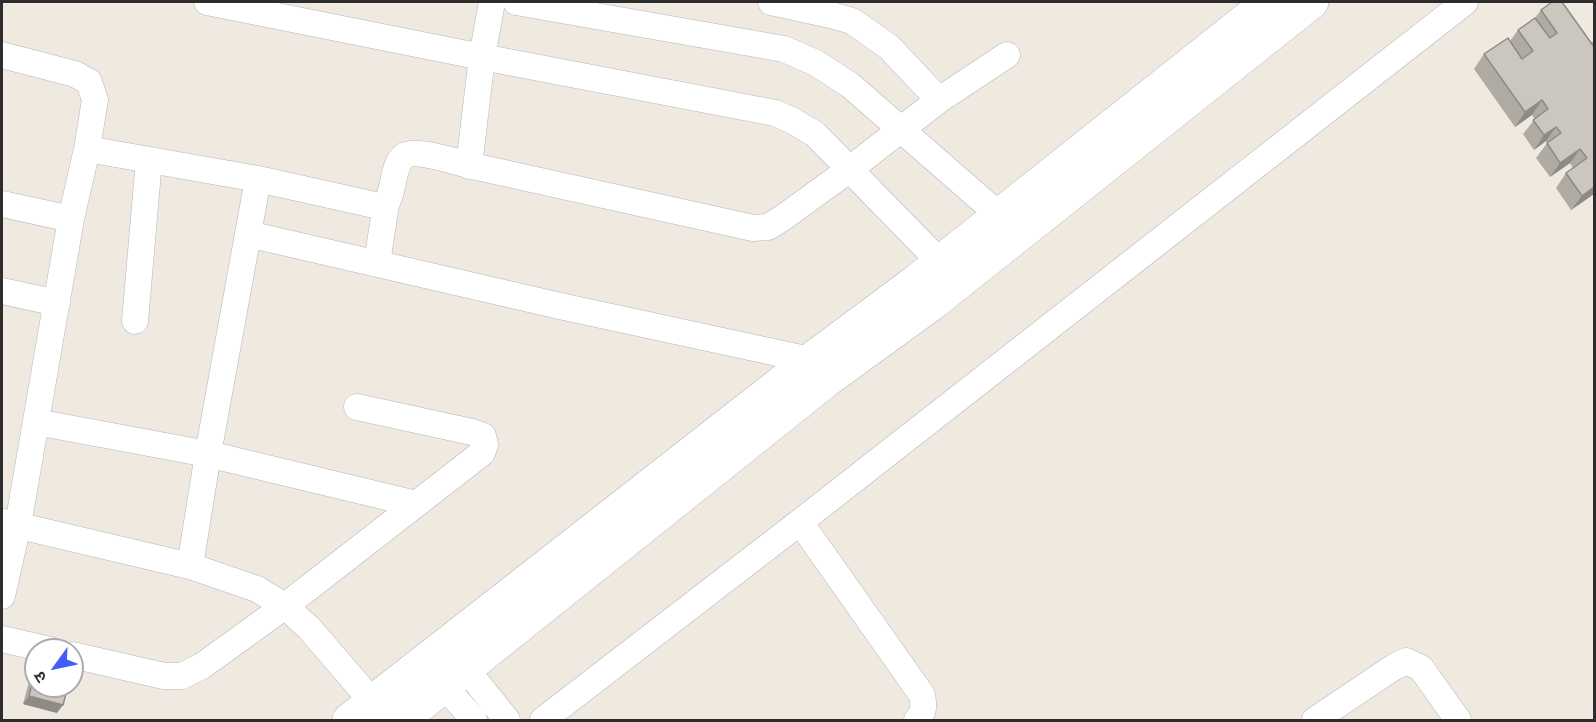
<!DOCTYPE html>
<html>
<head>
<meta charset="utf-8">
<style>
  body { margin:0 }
  #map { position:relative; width:1596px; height:722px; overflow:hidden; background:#efe9e0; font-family:Raleway,"Noto Sans Devanagari",sans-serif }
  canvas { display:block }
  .frame { position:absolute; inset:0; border:3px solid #2d2d2d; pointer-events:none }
  .north { position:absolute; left:24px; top:638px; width:60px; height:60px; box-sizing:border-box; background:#fff; border:2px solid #ababab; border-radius:50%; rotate:237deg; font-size:16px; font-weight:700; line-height:24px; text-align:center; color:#2d2d2d }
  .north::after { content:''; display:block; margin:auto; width:21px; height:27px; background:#425cfa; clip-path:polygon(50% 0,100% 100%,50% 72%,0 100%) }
</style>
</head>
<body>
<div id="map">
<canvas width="1596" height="722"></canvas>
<div class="frame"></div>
<div class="north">उ</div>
</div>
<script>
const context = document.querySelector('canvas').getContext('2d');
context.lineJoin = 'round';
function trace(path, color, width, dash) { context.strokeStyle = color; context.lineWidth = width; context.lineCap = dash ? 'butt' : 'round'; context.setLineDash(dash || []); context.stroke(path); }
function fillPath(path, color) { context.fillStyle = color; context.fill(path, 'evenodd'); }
const street = new Path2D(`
  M207 2 482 57 775 113 793 121 815 134 940 262 951 276
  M516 2 784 49 816 63 850 85 999 215
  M771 2 835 16 852 21 889 47 939 100
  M2 55 75 74 89 82 95 100 87 149 71 219 18 525 2 596
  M87 149 258 179 379 206 386 204C395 190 392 162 406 155 419 149 462 164 477 167 569 188 661 208 753 228L768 227 784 217 850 169 939 100 1007 55
  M469 166 482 57 492 2
  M2 204 71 219
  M248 234 560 306 810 360
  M377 263 386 204
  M2 291 57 303
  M135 321 149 160
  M36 422 208 454 416 504
  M3 522 190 566 257 589 285 606 309 628 388 720
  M800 522 922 695C924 705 924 713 917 720
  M190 566 208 454 258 179
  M2 639 50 650
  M72 655 164 676H182L202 666 285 606 482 453 485 445 483 436 472 432 357 407
  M455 655 507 720
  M433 673 474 720
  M543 720 800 522 1465 2
  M1315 720 1394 667 1406 661 1421 668 1458 720`);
const secondary = new Path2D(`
  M349 720 810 360 915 282 1268 2
  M402 720 826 381 932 304 1312 2`);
const wall = new Path2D(`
  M1541 10 1592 43 1594 39V194L1571 210 1556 188 1566 173 1573 168 1570 163 1550 177 1536 158 1547 143 1546 141 1534 150 1523 134 1535 119 1532 115 1515 127 1474 69 1484 54 1510 41 1518 30 1535 18Z
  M36 655V686L57 713 23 704Z`);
const shadedWall = new Path2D(`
  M1542 100 1532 115 1515 127 1525 112Z
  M1556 127 1546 141 1534 150 1544 135Z
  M1580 149 1570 163 1550 177 1560 163Z
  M1594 187V194L1571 210 1582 196Z
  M29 696 63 705 57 713 23 704Z`);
const building = new Path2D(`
  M1552 2H1562L1594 47V187L1582 196 1566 173 1587 158 1580 149 1560 163 1547 143 1561 133 1556 127 1544 135 1533 120 1548 109 1542 100 1525 112 1484 54 1508 38 1522 59 1533 51 1518 30 1535 18 1550 38 1557 33 1541 10Z
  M72 656 75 657 72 668Z
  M36 667V686H68L63 705 29 696Z`);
trace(street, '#b3b6c1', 27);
trace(secondary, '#b3b6c1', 34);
trace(street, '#fff', 26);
trace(secondary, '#fff', 33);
fillPath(wall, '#afaba3');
fillPath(shadedWall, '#8e8b85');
fillPath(building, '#cbc7be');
trace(building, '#8e8b85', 1.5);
</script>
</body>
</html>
